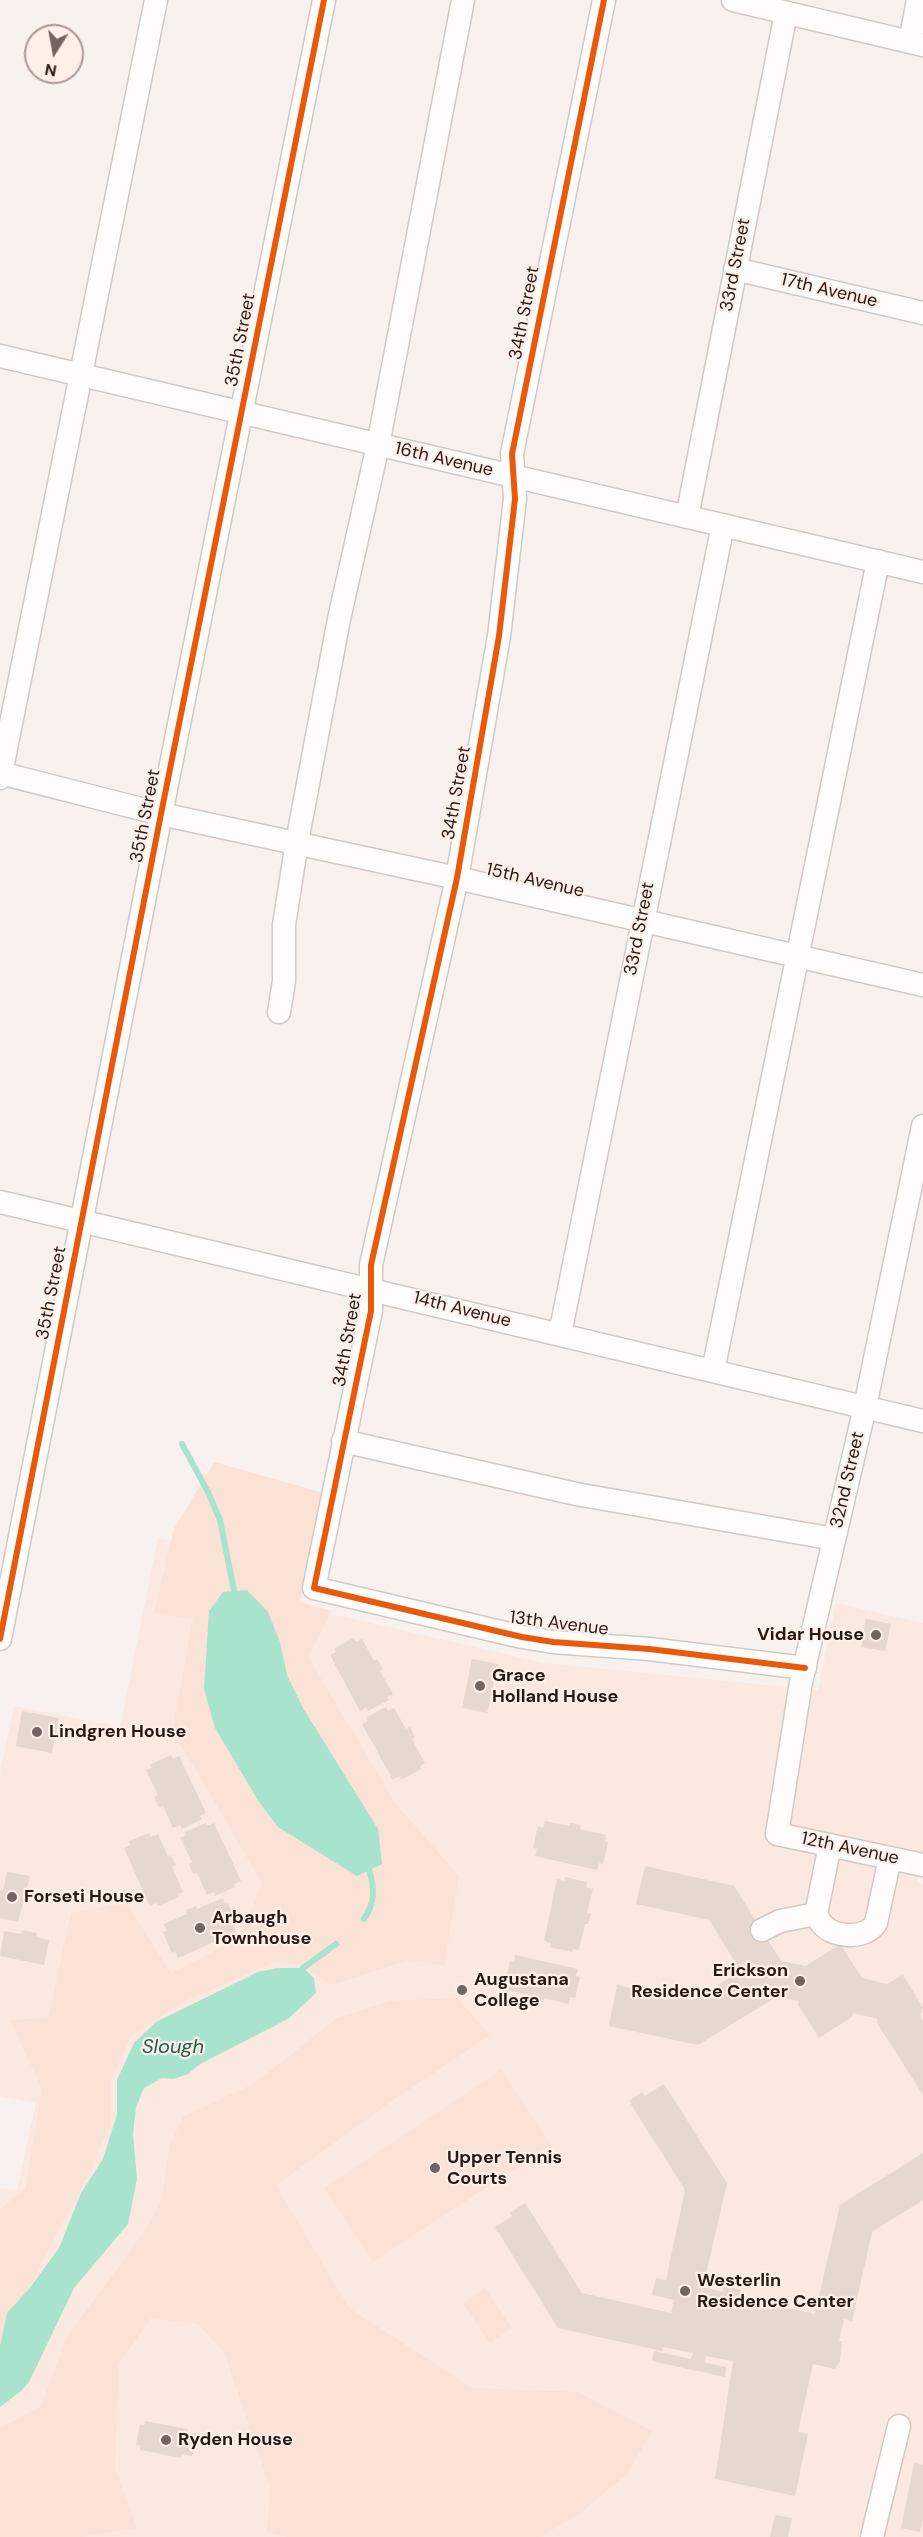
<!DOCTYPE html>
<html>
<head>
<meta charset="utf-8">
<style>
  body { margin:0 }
  #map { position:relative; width:923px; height:2537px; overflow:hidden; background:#f9f1ee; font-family:"DM Sans",sans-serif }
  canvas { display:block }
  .north { position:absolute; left:24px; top:24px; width:60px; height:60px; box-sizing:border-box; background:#feefe9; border:2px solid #a89994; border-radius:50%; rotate:191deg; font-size:16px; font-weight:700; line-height:24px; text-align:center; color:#261914 }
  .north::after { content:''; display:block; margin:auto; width:21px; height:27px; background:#706560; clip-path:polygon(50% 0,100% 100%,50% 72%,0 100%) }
</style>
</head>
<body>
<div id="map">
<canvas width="923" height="2537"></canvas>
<div class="north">N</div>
</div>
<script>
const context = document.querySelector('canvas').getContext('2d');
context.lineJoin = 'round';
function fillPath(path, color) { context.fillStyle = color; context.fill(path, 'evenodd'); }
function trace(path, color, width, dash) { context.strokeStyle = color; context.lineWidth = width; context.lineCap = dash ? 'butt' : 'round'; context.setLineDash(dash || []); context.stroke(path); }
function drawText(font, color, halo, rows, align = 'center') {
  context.font = font + ' "DM Sans",sans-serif'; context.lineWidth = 4.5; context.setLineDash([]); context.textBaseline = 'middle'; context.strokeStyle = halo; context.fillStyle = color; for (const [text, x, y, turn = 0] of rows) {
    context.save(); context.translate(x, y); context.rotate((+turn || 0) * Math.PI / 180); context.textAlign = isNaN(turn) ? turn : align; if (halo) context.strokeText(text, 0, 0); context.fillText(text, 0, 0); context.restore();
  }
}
const built = new Path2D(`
  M203 1473 320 1500 297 1606 544 1663 818 1690 836 1603 923 1623V1854L917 1882 923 1884V2537H0V2188L17 2191 36 2103 0 2096V1773L14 1706 120 1727 158 1538 188 1544Z`);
const green = new Path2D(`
  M214 1462 324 1493 300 1602 332 1611 308 1657 396 1804 459 1876 444 1966 410 1960 331 1985 300 1964 274 1962 179 2004 130 2037 110 2083 111 2124 92 2166 0 2344V2209L25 2189 42 2089 10 2020 48 2018 71 1913 126 1903 171 1973 241 1938 262 1883 199 1775 172 1733 193 1619 154 1613 174 1529Z
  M457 1998 490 2035 389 2103 276 2185 349 2308 472 2388 578 2392 652 2431 627 2474 579 2514 540 2537H289L267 2532 270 2487 224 2352 198 2324 151 2318 119 2364 115 2468 137 2528 80 2537H0V2428L41 2406 67 2337 147 2228 162 2199 169 2147 183 2117 255 2083 337 2018 390 2001Z
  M501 2070 551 2145 373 2262 324 2188Z
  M485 2288 512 2328 490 2343 463 2303Z`);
const water = new Path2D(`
  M247 1590 268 1612 280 1642 287 1675 303 1708 378 1829 382 1864 357 1876 278 1827 259 1802 215 1728 204 1689 209 1611 223 1592Z
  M277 1968H303L314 1978 316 1993 288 2019 200 2064 188 2074 174 2079 162 2078 144 2088 136 2108 133 2134 137 2179 128 2224 74 2288 29 2382 21 2391 0 2407V2346L7 2313 29 2289 59 2248 81 2193 103 2159 117 2114V2080L134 2043 156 2022 258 1972Z`);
const stream = new Path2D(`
  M182 1444 208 1492 220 1520 234 1591
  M364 1919C375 1903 375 1888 369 1870
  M303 1968 336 1944`);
const building = new Path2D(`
  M866 1619 891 1624 885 1651 861 1647Z
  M353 1638 356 1642 362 1639 374 1661 377 1659 383 1669 380 1671 393 1694 387 1697 389 1700 368 1711 366 1708 360 1711 330 1655 336 1652 334 1649Z
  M472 1659 498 1664 487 1713 462 1708Z
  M386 1707 388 1711 394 1708 406 1729 410 1727 415 1737 412 1739 425 1763 420 1766 421 1769 401 1780 399 1776 393 1780 362 1724 368 1721 367 1717Z
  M22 1711 59 1718 52 1753 16 1746Z
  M171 1755 173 1759 179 1756 206 1813 200 1816 202 1819 182 1829 180 1825 173 1828 163 1806 159 1807 154 1797 158 1795 146 1770 152 1768 150 1765Z
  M545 1821 569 1826 570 1823 581 1825 580 1829 606 1835 605 1841 608 1842 603 1864 599 1863 597 1870 535 1856 537 1849 533 1848 538 1826 543 1828Z
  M206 1823 207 1826 214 1823 241 1881 234 1884 235 1887 215 1896 214 1892 207 1895 197 1873 193 1874 189 1864 192 1862 180 1838 186 1835 185 1832Z
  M149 1833 151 1837 158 1834 168 1857 171 1855 176 1865 172 1867 183 1892 178 1894 179 1897 158 1906 156 1903 150 1906 124 1848 130 1845 129 1841Z
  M645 1866 734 1886 781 1961 806 1966 840 1944 862 1978 887 1984 903 1975 923 2008 920 2015 923 2021V2095L877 2023 878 2019 853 2013 852 2017 819 2038 798 2005 799 2001 773 1996V1999L698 2045 609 2026 617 1985 692 2000 738 1973 739 1968 709 1920 636 1904Z
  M7 1872 30 1876 18 1922 0 1918V1890L3 1891Z
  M565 1877 587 1882 586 1887 593 1889 587 1913 591 1914 588 1924H585L579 1950 573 1949 572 1952 550 1947 551 1943 544 1941 557 1879 564 1881Z
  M223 1898 225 1904 228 1903 237 1924 234 1926 236 1932 178 1958 175 1951 172 1953 163 1932 167 1931 164 1924 187 1914 186 1910 196 1906 197 1909Z
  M22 1930 37 1933 36 1937 49 1940 44 1965 0 1956 4 1931 21 1934Z
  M515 1955 578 1969 576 1976 580 1977 575 1998 570 1997 569 2004 544 1998 543 2002 533 2000V1996L507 1990 508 1984 505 1983 510 1961 514 1962Z
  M664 2084 727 2183 703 2287 723 2292 724 2286 741 2290 739 2297 815 2314 840 2205 923 2153V2200L872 2232 852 2321 844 2319 839 2341H842L840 2361 835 2369 813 2364 798 2432 808 2434 795 2496 715 2479 733 2361 706 2356 705 2363 726 2367 725 2377 652 2361 654 2351 691 2359 693 2353 663 2347 662 2351 558 2328 495 2227 512 2216 510 2213 525 2203 582 2293 671 2313 674 2300 652 2295 656 2278 666 2280 685 2190 629 2101 642 2092 645 2096Z
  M145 2421 188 2429 187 2432 197 2434 192 2456 182 2454 181 2458 140 2450V2446L136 2445 140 2424 144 2425Z
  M914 2463 923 2465V2519L920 2532 901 2528Z
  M775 2515 792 2518 788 2537H770Z`);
const minor = new Path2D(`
  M604 0 512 454 515 499 499 636 457 878 371 1265V1311L314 1588 522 1637 553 1642 649 1649 805 1668
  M733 0 923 45
  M910 42 918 0
  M735 269 923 313
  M0 356 923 572
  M687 517 786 13
  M0 773 161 814 457 878 923 985
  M0 778 156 0
  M279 1012 284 981V925L297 842 339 619 378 445 463 0
  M923 1126 865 1407 801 1682 777 1834 923 1865
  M0 1202 923 1421
  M560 1334 723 525
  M713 1371 878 561
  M343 1441 576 1494 823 1537
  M0 1639 161 814 324 0
  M830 1845 816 1914C818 1918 820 1923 824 1926 836 1938 866 1939 876 1923L890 1858
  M762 1930 780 1921 816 1914
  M872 2537 899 2426`);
const cycleway = new Path2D(`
  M604 0 512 454 515 499 499 636 457 878 371 1265V1311L314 1588 522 1637 553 1642 649 1649 805 1668
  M0 1639 161 814 324 0`);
const markers = [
  [876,1635,6,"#706560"],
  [480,1686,6,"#706560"],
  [37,1732,6,"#706560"],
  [12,1897,6,"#706560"],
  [200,1928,6,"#706560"],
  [800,1981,6,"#706560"],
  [462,1990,6,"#706560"],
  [435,2168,6,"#706560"],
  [685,2291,6,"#706560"],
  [166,2440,6,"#706560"]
];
const streetNames = [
  ["33rd Street",736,265,-79],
  ["17th Avenue",829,291,13],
  ["34th Street",525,313,-79],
  ["35th Street",241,340,-79],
  ["16th Avenue",444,460,13],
  ["34th Street",457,793,-80],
  ["35th Street",146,816,-79],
  ["15th Avenue",535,881,13],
  ["33rd Street",640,929,-79],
  ["35th Street",52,1293,-79],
  ["14th Avenue",462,1310,14],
  ["34th Street",348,1340,-80],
  ["32nd Street",848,1480,-77],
  ["13th Avenue",559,1624,7],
  ["12th Avenue",850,1849,12]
];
const poiNames = [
  ["Vidar House",864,1635,"right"],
  ["Grace",492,1676],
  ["Holland House",492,1697],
  ["Lindgren House",49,1732],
  ["Forseti House",24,1897],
  ["Arbaugh",212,1918],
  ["Townhouse",212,1939],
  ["Erickson",788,1971,"right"],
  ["Residence Center",788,1992,"right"],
  ["Augustana",474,1980],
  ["College",474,2001],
  ["Upper Tennis",447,2158],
  ["Courts",447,2179],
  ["Westerlin",697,2281],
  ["Residence Center",697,2302],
  ["Ryden House",178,2440]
];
const waterNames = [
  ["Slough",173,2048]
];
fillPath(built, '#fbe8e0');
fillPath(green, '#fae2d7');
fillPath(water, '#a8e3ce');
trace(stream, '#a8e3ce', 6);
fillPath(building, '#e6d7d1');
trace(minor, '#d3c9c4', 25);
trace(minor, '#fefdfc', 22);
trace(cycleway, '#e8590c', 6);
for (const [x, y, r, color] of markers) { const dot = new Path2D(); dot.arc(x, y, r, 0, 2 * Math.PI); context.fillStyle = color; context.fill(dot); trace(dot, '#feefe9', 2); }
drawText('18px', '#261914', '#feefe9', streetNames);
drawText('bold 18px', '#261914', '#feefe9', poiNames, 'left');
drawText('italic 20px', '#1e624e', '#feefe9', waterNames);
</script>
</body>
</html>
